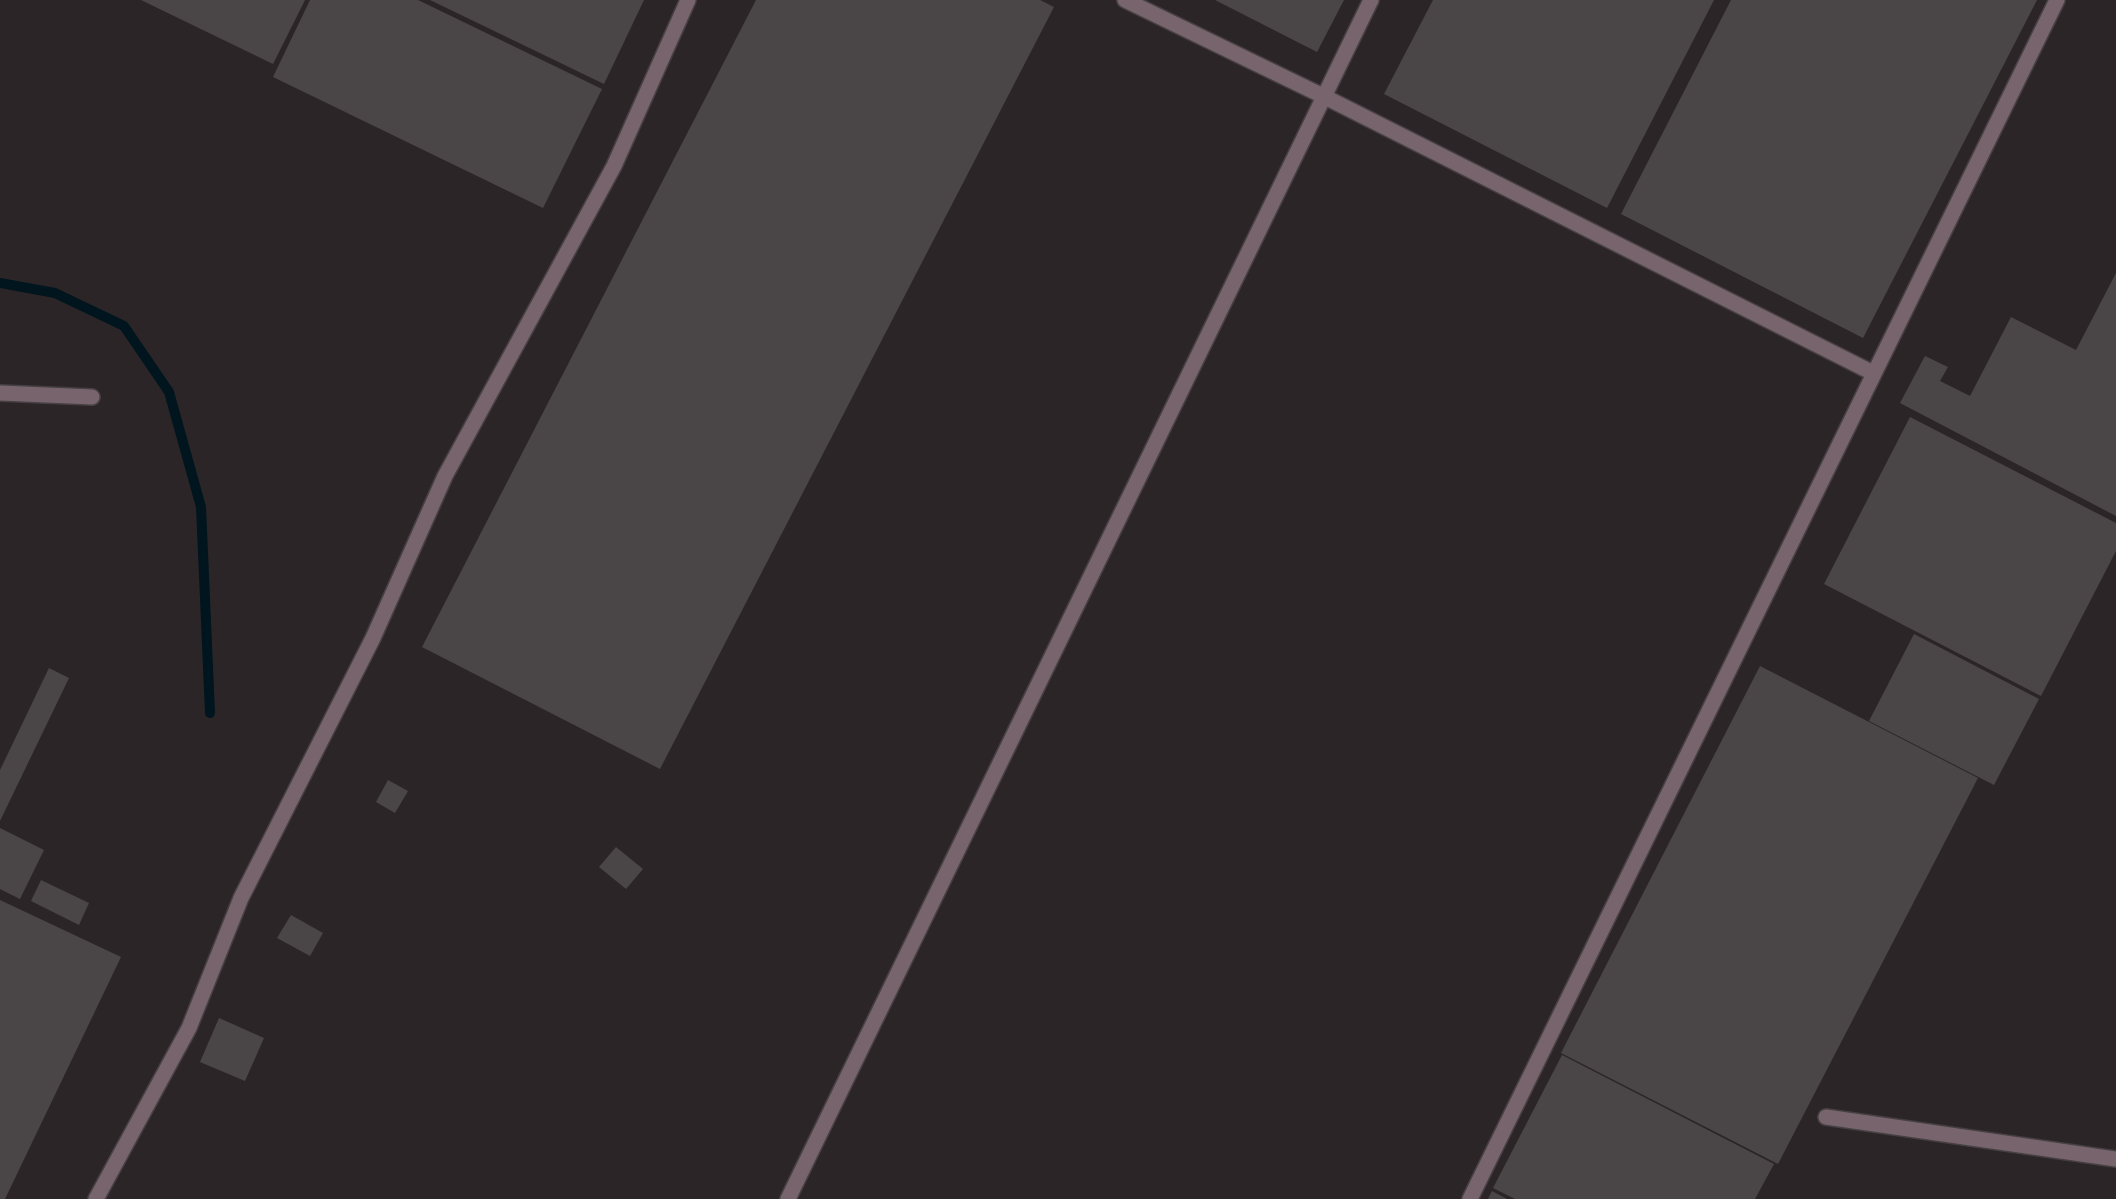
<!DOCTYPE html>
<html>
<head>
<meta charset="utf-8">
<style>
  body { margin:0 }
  canvas { display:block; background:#2b2528 }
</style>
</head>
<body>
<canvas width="2116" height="1199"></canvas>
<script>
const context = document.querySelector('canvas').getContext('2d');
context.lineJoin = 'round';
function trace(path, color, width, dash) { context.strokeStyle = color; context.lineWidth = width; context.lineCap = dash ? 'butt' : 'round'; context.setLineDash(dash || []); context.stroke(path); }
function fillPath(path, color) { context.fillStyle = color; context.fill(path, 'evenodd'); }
const stream = new Path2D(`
  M0 283 55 293 124 326 169 392 201 507 210 713`);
const building = new Path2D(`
  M141 0H305L273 64Z
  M310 0H418L602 89 543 208 273 77Z
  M430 0H644L604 84Z
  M756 0H1040L1054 7 660 769 422 647Z
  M1215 0H1344L1317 52Z
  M1433 0H1714L1607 208 1384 94Z
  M1731 0H2037L1863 338 1621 214Z
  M2116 273V516L1900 403 1925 356 1948 367 1940 381 1970 396 2011 317 2076 350Z
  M1910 417 2116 523V551L2041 696 1824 584Z
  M1914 634 2039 699 1994 785 1869 721Z
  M1760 666 1978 778 1778 1164 1561 1053Z
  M49 668 69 678 0 821V770Z
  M388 780 408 791 395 813 376 802Z
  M0 828 44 850 20 899 0 889Z
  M616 847 643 869 626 889 599 867Z
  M41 880 89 903 79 925 31 901Z
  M0 900 121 957 5 1199H0Z
  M291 915 323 933 310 956 277 938Z
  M219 1018 264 1038 245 1081 200 1062Z
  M1562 1055 1774 1164 1755 1199H1515L1493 1188Z
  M1492 1191 1507 1199H1488Z`);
const minor = new Path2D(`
  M1125 0 1323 96 1873 373
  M0 393 92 397
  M1826 1117 2116 1159
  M96 1199 189 1028 241 898 373 638 445 476 614 166 688 0
  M788 1199 1371 0
  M1470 1199 2057 0`);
trace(stream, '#00151d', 10);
fillPath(building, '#4a4547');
trace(minor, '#464043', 18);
trace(minor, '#78646d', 15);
</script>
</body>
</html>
